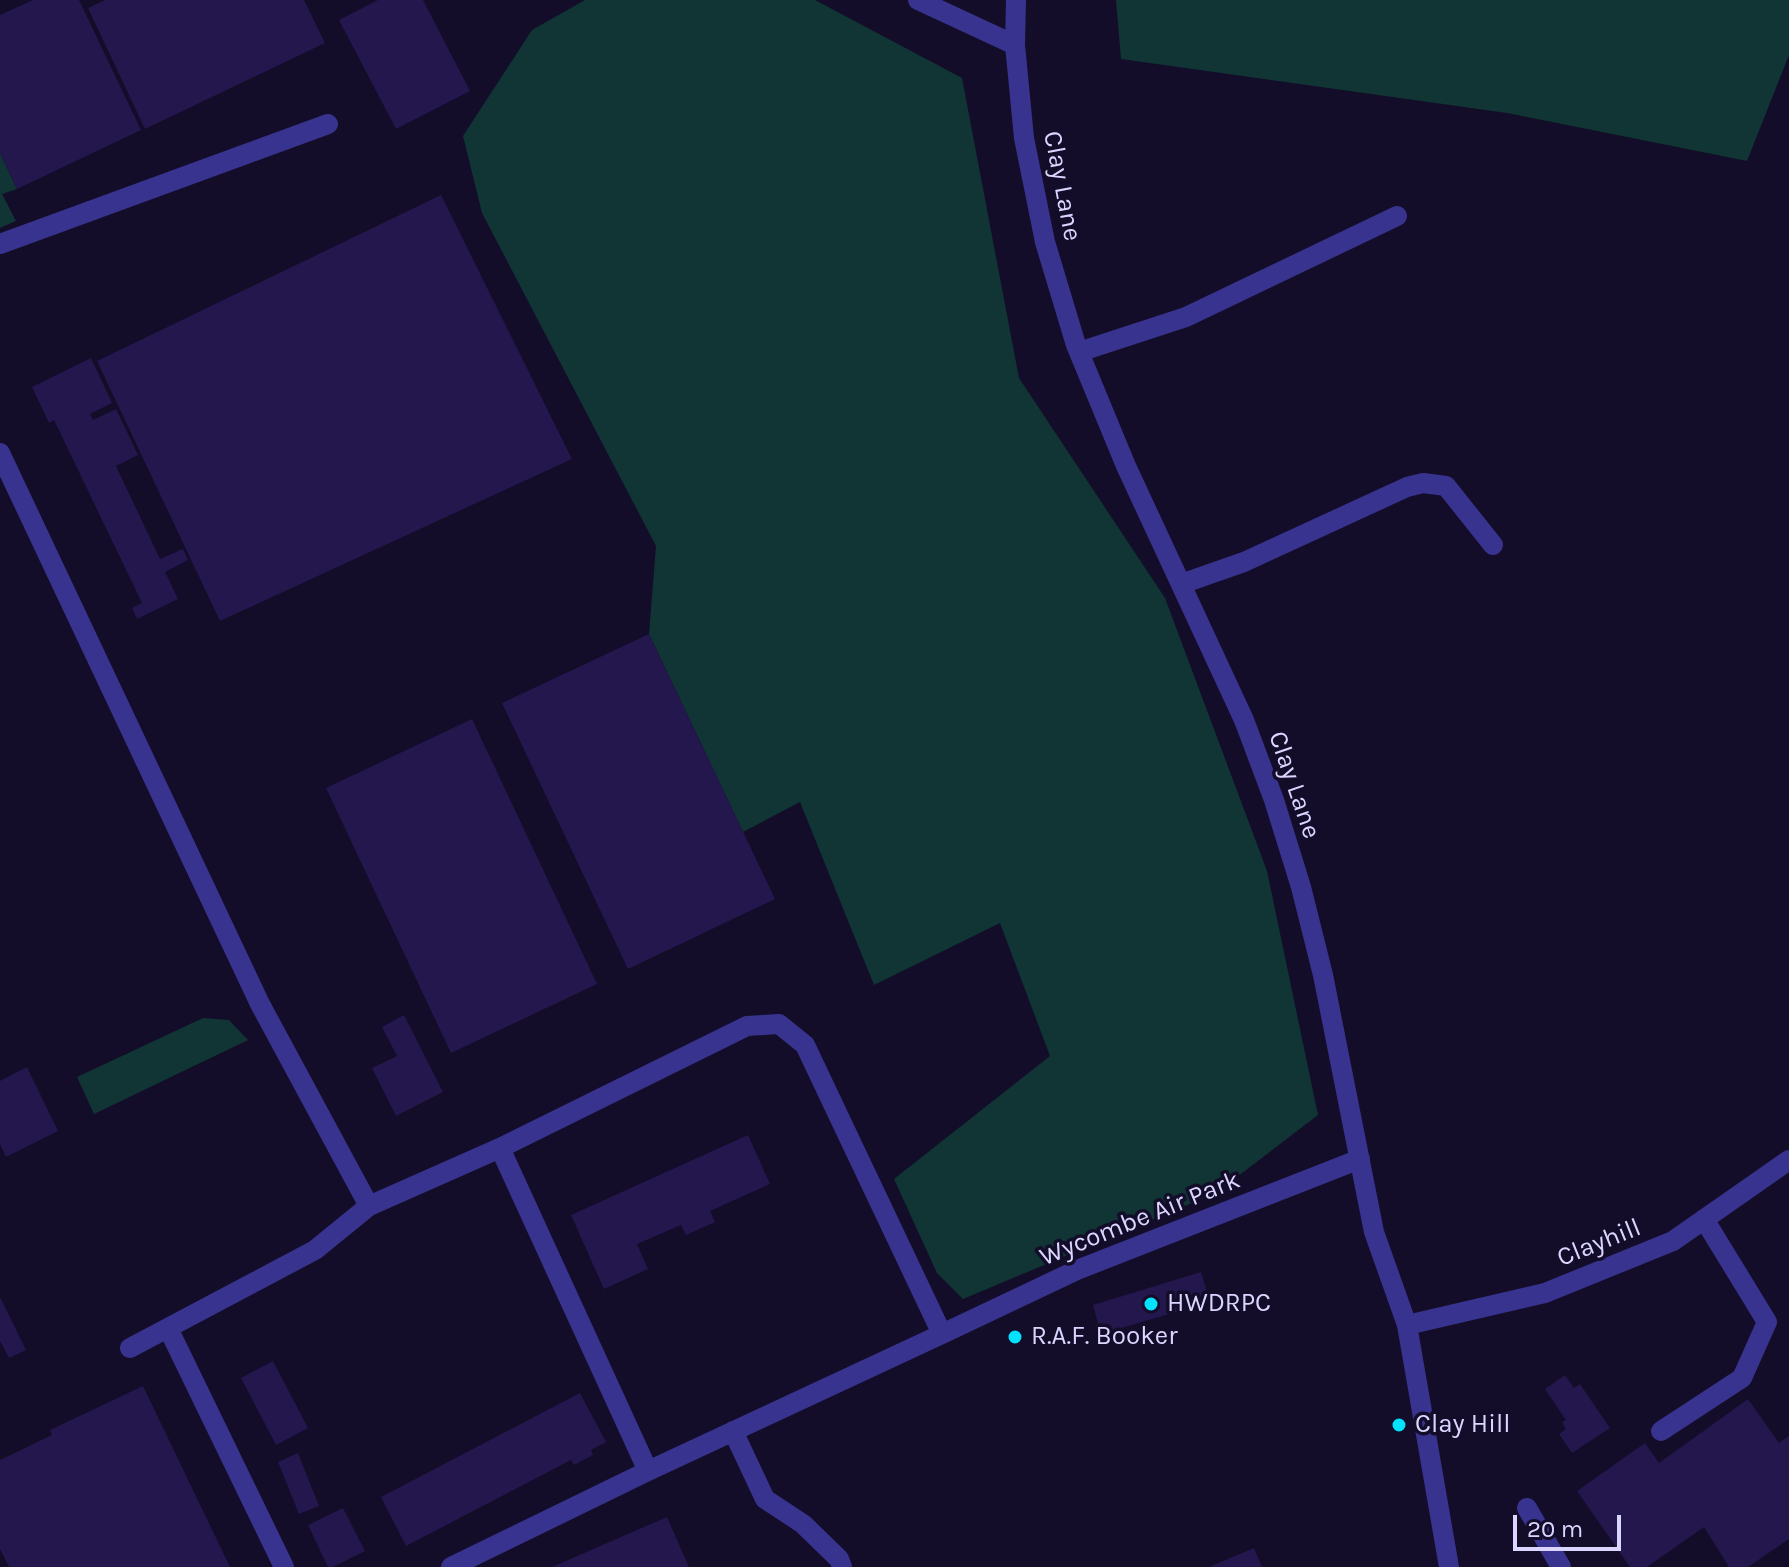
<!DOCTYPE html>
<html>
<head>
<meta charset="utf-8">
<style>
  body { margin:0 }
  #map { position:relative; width:1789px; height:1567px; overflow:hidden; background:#130d2a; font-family:Karla,sans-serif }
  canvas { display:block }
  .scale { position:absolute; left:1513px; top:1515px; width:108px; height:36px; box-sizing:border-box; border:4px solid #dbd6ff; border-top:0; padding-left:10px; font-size:24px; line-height:28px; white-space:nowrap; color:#dbd6ff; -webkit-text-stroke:6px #130d2a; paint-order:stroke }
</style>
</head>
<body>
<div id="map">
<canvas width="1789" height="1567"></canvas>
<div class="scale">20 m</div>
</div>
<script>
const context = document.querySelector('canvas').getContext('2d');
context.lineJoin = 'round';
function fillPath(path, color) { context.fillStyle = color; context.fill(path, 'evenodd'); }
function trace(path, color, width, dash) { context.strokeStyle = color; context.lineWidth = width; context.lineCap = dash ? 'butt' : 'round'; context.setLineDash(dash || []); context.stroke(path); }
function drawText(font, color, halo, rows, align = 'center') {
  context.font = font + ' Karla,sans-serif'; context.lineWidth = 7; context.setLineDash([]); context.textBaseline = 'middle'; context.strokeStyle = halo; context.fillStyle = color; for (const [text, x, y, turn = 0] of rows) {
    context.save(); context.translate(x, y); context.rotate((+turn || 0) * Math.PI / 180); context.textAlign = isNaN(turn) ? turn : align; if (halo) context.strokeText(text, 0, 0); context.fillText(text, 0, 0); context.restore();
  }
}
const green = new Path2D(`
  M585 0H815L962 78 1019 378 1165 598 1267 871 1318 1115 1216 1193 963 1299 937 1273 894 1179 1050 1056 1000 923 874 985 800 802 743 832 649 634 656 546 482 213 463 136 532 30Z
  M1116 0H1789V55L1747 161 1507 113 1121 59Z
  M0 153 17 189 2 194 16 221 0 228Z
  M203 1018 229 1020 248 1040 94 1114 77 1077Z`);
const building = new Path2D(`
  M33 0H79L141 130 17 189 0 153V15Z
  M105 0H304L325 43 145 129 88 8Z
  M378 0H423L470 91 396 129 339 20Z
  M441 195 572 459 220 621 97 361Z
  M91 358 112 403 90 414 93 420 116 409 138 455 116 466 160 559 183 549 188 560 165 572 178 599 137 619 132 608 142 603 54 420 49 423 32 387Z
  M649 634 775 899 628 969 502 703Z
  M472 719 597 984 451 1053 326 788Z
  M404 1015 443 1092 396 1116 372 1068 397 1056 382 1027Z
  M27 1067 58 1131 6 1157 0 1144V1081Z
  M748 1135 770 1184 710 1211 715 1222 686 1235 681 1225 637 1244 648 1269 604 1289 571 1215Z
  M1201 1272 1210 1302 1101 1334 1093 1305Z
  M0 1297 26 1350 9 1358 0 1341Z
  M273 1361 308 1428 276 1445 241 1378Z
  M1565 1375 1574 1388 1580 1384 1610 1428 1572 1453 1559 1434 1566 1429 1562 1422 1566 1420 1545 1389Z
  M143 1386 230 1567H9L0 1549V1460L52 1435 50 1430Z
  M580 1393 606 1442 591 1450 593 1455 574 1465 571 1460 406 1546 381 1497Z
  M1748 1399 1779 1443 1789 1436V1539L1748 1567H1729L1704 1527 1647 1567H1630L1577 1491 1645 1443 1659 1463Z
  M298 1453 319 1506 299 1514 278 1462Z
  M343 1508 365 1551 333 1567H328L308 1525Z
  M667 1517 689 1567H552Z
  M1254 1548 1262 1567H1209Z`);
const minor = new Path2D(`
  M918 0 1015 45
  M1016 0 1015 45 1024 138 1045 242 1076 345 1126 466 1244 720 1274 800 1301 887 1323 975 1374 1232 1407 1325 1449 1567
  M0 244 328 124
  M1079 352 1186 317 1397 216
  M0 453 260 1004 369 1206
  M1181 584 1244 562 1407 487 1423 483 1446 486 1493 545
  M500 1148 648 1471
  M1407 1325 1545 1293 1673 1241 1789 1160
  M168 1328 284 1567
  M942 1334 1077 1270 1360 1159
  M130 1348 315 1250 369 1206 500 1148 747 1026 779 1024 805 1045 942 1334 648 1471 451 1567
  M733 1431 765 1499 803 1524 839 1559 842 1567
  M1661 1431 1742 1378 1767 1322 1704 1219
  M1527 1508 1561 1567`);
const markers = [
  [1151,1304,8,"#02e2ff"],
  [1015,1337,8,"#02e2ff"],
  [1399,1425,8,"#02e2ff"]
];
const streetNames = [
  ["Clay Lane",1062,186,79],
  ["Clay Lane",1294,785,71],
  ["Wycombe Air Park",1140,1219,-22],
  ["Clayhill",1599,1243,-22]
];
const poiNames = [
  ["HWDRPC",1167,1304],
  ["R.A.F. Booker",1031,1337],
  ["Clay Hill",1415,1425]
];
fillPath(green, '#103534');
fillPath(building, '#23174d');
trace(minor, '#38338e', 20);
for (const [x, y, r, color] of markers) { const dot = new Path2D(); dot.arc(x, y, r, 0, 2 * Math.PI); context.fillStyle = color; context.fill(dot); trace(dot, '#130d2a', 3); }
drawText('26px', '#dbd6ff', '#130d2a', streetNames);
drawText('26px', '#dbd6ff', '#130d2a', poiNames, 'left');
</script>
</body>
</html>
